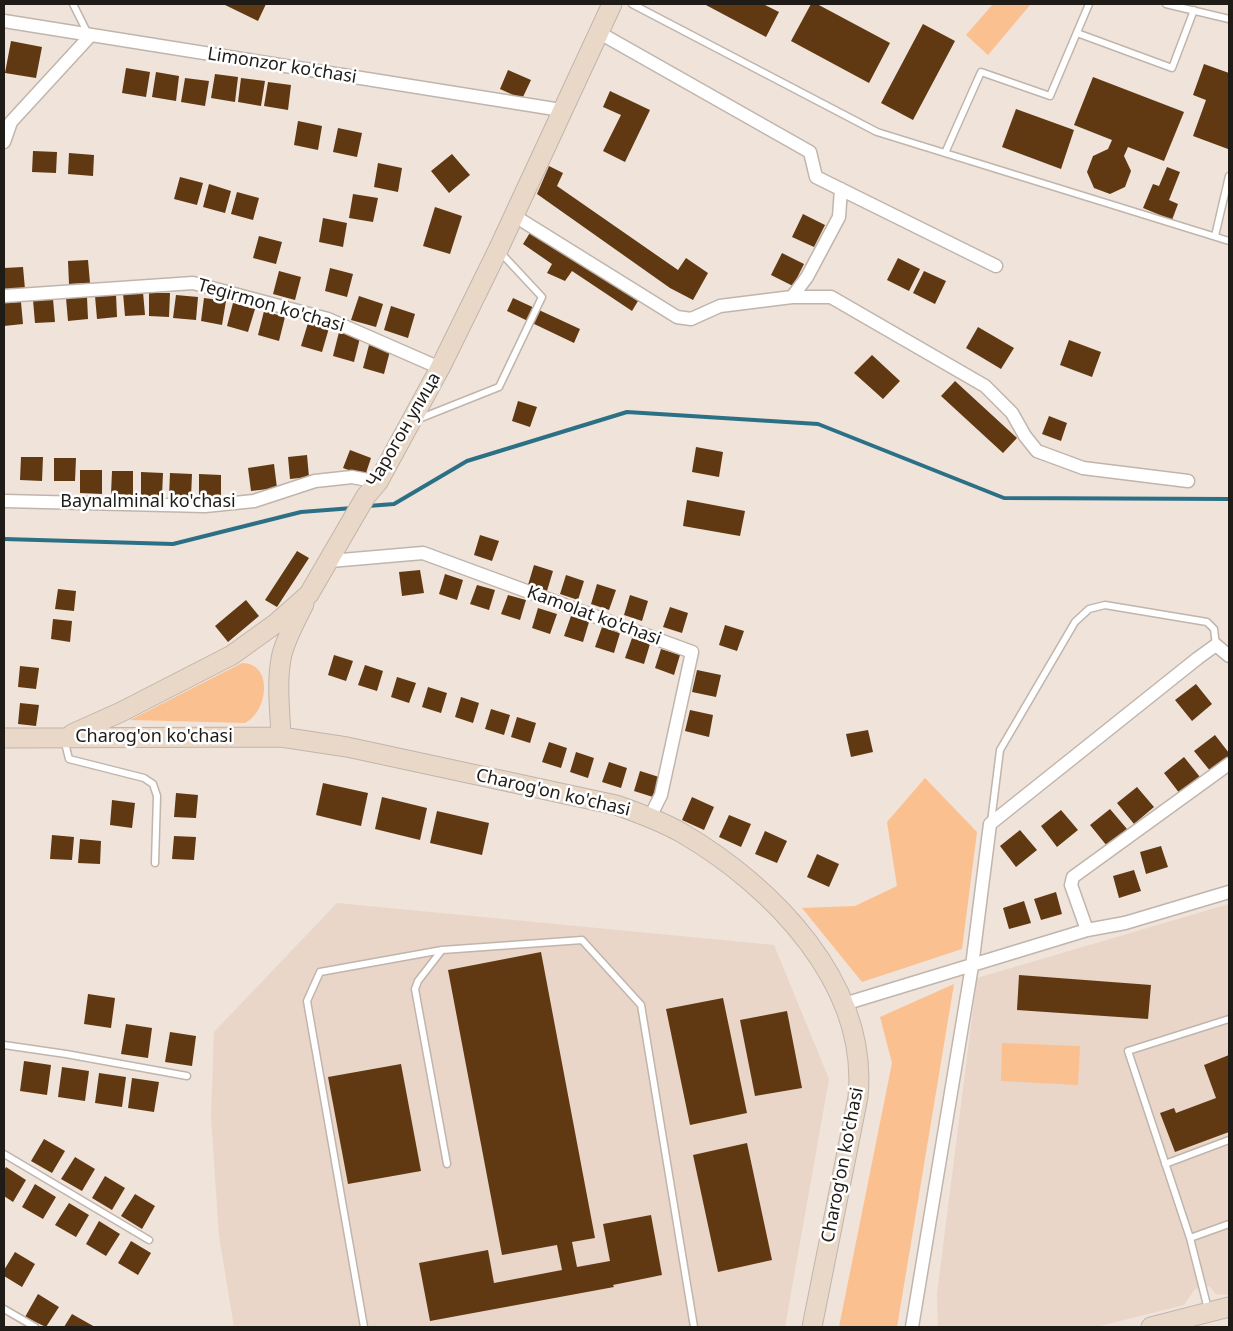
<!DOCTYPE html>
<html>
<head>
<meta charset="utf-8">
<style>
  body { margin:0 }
  #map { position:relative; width:1233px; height:1331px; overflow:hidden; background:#efe3da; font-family:"Noto Sans",sans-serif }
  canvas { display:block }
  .frame { position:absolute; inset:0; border:5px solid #1f1b17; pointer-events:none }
</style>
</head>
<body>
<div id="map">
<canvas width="1233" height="1331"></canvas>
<div class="frame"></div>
</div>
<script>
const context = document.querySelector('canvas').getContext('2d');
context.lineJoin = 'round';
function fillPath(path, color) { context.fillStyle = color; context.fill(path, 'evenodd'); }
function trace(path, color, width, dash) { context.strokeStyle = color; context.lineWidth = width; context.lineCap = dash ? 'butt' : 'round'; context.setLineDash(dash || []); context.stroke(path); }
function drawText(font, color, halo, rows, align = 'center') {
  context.font = font + ' "Noto Sans",sans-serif'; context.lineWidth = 5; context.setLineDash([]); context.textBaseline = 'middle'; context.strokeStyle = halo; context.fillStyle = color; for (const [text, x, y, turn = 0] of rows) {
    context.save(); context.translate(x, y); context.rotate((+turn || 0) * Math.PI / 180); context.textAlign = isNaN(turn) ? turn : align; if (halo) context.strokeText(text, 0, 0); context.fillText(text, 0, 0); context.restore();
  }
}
const built = new Path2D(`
  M337 903 774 945 829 1079 785 1327H234L219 1236 211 1117 214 1032Z
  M1229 904V1295L1216 1294 1209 1286 1195 1289 1184 1305 1096 1327H938L937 1294 977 978Z`);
const green = new Path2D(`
  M993 4 1030 5 988 55 966 35Z
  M242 663C273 663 269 711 245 723L130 720Z
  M925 778 977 832 962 949 862 982 802 908 855 906 897 886 887 822Z
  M954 984 897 1327H839L892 1063 880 1017Z
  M1002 1043 1080 1046 1078 1085 1001 1081Z`);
const stream = new Path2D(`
  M368 506 394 504 467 461 627 412 818 424 1004 498 1229 499
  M4 539 173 544 301 512 353 508`);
const building = new Path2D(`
  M223 4H266L258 21Z
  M704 4H763L779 12 766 37Z
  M811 4H817L890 43 869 83 791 41Z
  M923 24 955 41 913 120 881 103Z
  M11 41 42 47 36 78 5 73Z
  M1204 64 1229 73 1228 149 1193 136 1206 100 1193 95Z
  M126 68 150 72 146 97 122 93Z
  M508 70 531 80 522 99 500 89Z
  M156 72 179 76 176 101 152 97Z
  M215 74 238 77 235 102 211 98Z
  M1093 77 1184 112 1164 161 1128 147 1124 156 1131 171 1125 187 1110 194 1094 188 1087 172 1093 156 1108 149 1112 140 1074 125Z
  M185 78 209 81 205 106 181 102Z
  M241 78 265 81 261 106 238 102Z
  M268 82 291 85 288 110 264 106Z
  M610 91 650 110 625 162 603 151 621 115 603 107Z
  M1016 109 1074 130 1061 169 1002 147Z
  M298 121 322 126 318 150 294 145Z
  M338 128 362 133 357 157 333 152Z
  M33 151 57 152 56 173 32 172Z
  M69 153 94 155 93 176 68 174Z
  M452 154 470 175 449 193 431 171Z
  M378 163 402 168 398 192 374 187Z
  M549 166 563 173 557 186 678 270 686 258 708 273 693 300 670 288 537 194Z
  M1167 167 1180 172 1169 200 1178 204 1172 220 1143 208 1153 184 1159 186Z
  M180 177 203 183 197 205 174 199Z
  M209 184 231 191 225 213 203 207Z
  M237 192 259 198 253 220 231 214Z
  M353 194 378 198 373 222 349 218Z
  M435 207 462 216 450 254 423 246Z
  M803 214 825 225 814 247 792 237Z
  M323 218 347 223 343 247 319 242Z
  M531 231 638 301 632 311 572 271 565 281 547 273 552 264 523 244Z
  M259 236 282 242 276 264 253 258Z
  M782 253 804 264 793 286 771 275Z
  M898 258 920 269 909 291 887 280Z
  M88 260 90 283 69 284 68 261Z
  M23 267 25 289 5 291 4 268Z
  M330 268 353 274 347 297 325 291Z
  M279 271 301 277 295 300 273 294Z
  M924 271 946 281 935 304 913 293Z
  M143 292 145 315 125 316 123 293Z
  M149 293H170L169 317 149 316Z
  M116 294 117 317 97 319 95 296Z
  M176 295 198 297 196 320 173 318Z
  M359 296 383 304 376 327 351 320Z
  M87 297 88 319 68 321 66 298Z
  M204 298 226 301 222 325 201 321Z
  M513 298 580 329 574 343 507 311Z
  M53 299 55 322 35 323 33 300Z
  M21 302 23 324 4 326V303Z
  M233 303 255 309 248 332 227 326Z
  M391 306 415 314 408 338 384 330Z
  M264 311 285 317 279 341 258 335Z
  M308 323 329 328 322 352 301 346Z
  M978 327 1014 348 1001 369 966 348Z
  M339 332 360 338 354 362 333 356Z
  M1069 340 1101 352 1092 377 1060 365Z
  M369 345 390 351 384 374 363 368Z
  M872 355 900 381 883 399 854 373Z
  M955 381 1017 438 1003 453 941 396Z
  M518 401 537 407 530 427 512 421Z
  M1049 416 1067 423 1061 441 1042 434Z
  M696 447 723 452 719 477 692 472Z
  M350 450 371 458 365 476 343 468Z
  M307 455 309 477 290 479 288 457Z
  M21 457H43L42 481 20 480Z
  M54 458H76L75 481H54Z
  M274 464 277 488 251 491 248 468Z
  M80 470H102V494L80 493Z
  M112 471H133V495L111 494Z
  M141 472 163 473 162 496H141Z
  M170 473 192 474 191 497H169Z
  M199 474 221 475V498H199Z
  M687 500 745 511 740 536 683 526Z
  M480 535 499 541 492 561 474 555Z
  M297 551 309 558 277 607 265 600Z
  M534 565 553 571 547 591 528 585Z
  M420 570 424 593 402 596 399 572Z
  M445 574 463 580 457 600 439 594Z
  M566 575 584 581 578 600 560 594Z
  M597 584 616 590 609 610 591 604Z
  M477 585 495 590 489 610 470 604Z
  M58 589 76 591 74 611 55 609Z
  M508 595 526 600 520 620 501 614Z
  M630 595 648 601 642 621 624 615Z
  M246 600 259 616 228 642 215 626Z
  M670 607 688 613 682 633 663 627Z
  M538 608 557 614 550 634 532 628Z
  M571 616 589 622 583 642 564 636Z
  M53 619 72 621 70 642 51 639Z
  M725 625 744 631 737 651 719 645Z
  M602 627 620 633 614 653 595 647Z
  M632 638 650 644 644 664 625 658Z
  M661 649 680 655 674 675 655 668Z
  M334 655 353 661 346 681 328 675Z
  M365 665 383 671 377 691 358 685Z
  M20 666 39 668 36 689 18 687Z
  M697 670 721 675 716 697 692 692Z
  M397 677 416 683 409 703 391 697Z
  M1196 684 1212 704 1192 721 1175 700Z
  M428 687 447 693 441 713 422 707Z
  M461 697 479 703 473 723 455 717Z
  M20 703 39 705 36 726 18 724Z
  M491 709 510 715 504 735 485 729Z
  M690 710 713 715 709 737 685 731Z
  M517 717 536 723 530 743 511 737Z
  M868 730 873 752 851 757 846 734Z
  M1215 735 1229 753V757L1211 772 1194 751Z
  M549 742 567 748 561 768 542 762Z
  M576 752 594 758 588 778 570 772Z
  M1184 757 1200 777 1180 794 1164 773Z
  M609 762 627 768 621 788 602 782Z
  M640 771 659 777 653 797 634 791Z
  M323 783 368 793 361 826 316 815Z
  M1137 787 1154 807 1134 824 1117 803Z
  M176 793 198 795 196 818 174 817Z
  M382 797 427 808 420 840 375 829Z
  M692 797 714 807 704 830 682 820Z
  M112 800 135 803 132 828 110 825Z
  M1110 809 1127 829 1107 846 1090 825Z
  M1061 810 1078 830 1057 847 1041 826Z
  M437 811 489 823 482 855 430 843Z
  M729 815 751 824 741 847 719 837Z
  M1020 830 1037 850 1016 867 1000 846Z
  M765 831 787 841 777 863 755 854Z
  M52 835 74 837 72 860 50 859Z
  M174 836 196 837 194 860 172 859Z
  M80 839 101 841 100 864 78 863Z
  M1161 846 1168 867 1146 874 1140 852Z
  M817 854 839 864 829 887 807 877Z
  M1134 870 1141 891 1119 898 1113 876Z
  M1056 892 1062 914 1041 920 1034 899Z
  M1024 901 1031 923 1009 929 1003 908Z
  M541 952 595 1238 572 1242 577 1267 610 1261 603 1224 651 1215 662 1275 613 1285 614 1287 430 1321 419 1263 488 1250 494 1283 562 1270 557 1245 502 1255 448 970Z
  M1019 975 1151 985 1148 1019 1017 1010Z
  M88 994 115 998 111 1028 84 1024Z
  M723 998 747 1113 690 1125 666 1009Z
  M787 1011 802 1088 755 1096 740 1020Z
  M126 1024 152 1028 148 1058 121 1054Z
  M170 1032 196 1036 192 1066 165 1062Z
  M1229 1055V1132L1175 1152 1160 1113 1174 1108 1176 1113 1216 1098 1204 1065Z
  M24 1061 51 1065 47 1095 20 1091Z
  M401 1064 421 1171 348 1184 328 1077Z
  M62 1067 89 1071 85 1101 58 1097Z
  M99 1073 126 1077 122 1107 95 1103Z
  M132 1078 159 1082 154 1112 128 1108Z
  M44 1139 65 1151 52 1173 31 1161Z
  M747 1143 772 1260 718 1272 693 1155Z
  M75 1157 95 1169 82 1191 61 1179Z
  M6 1167 26 1180 13 1202 4 1196V1171Z
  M105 1176 125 1188 112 1210 92 1198Z
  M35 1184 56 1197 43 1219 22 1207Z
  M135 1194 155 1206 142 1229 121 1216Z
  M69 1203 89 1215 76 1237 55 1225Z
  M99 1221 120 1234 106 1256 86 1244Z
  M131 1241 151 1253 138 1275 118 1263Z
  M15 1252 35 1264 22 1287 4 1276V1270Z
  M38 1294 59 1307 46 1327 25 1317Z
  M72 1314 95 1327H64Z`);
const lane = new Path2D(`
  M73 4 88 34
  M632 4 877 132 1229 241
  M1166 4 1229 19
  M1077 33 1172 68 1194 10
  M945 153 981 72 1050 96 1089 4
  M1215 236 1229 176
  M416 420 499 387 542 297 500 252
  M64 739 69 759 144 778 153 784 157 796 155 863
  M991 822 1000 750 1075 622 1089 609 1105 605 1207 622 1214 629 1216 645
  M442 950 418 981 415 989 447 1164
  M4 1045 66 1054 187 1076
  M4 1154 149 1240
  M1165 1164 1229 1140
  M1190 1238 1229 1224
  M4 1309 35 1327
  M1208 1309 1190 1238 1128 1051 1229 1019
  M364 1327 307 1001 320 972 442 950 582 940 641 1005 694 1327`);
const street = new Path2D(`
  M4 21 561 110
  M598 32 810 152 816 177 996 266
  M4 142 11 122 90 36
  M513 215 677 317 691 319 720 306 792 297H831L985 386 1012 413 1025 436 1037 451 1083 468 1188 481
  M4 296 193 283 328 319 440 368
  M792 297 807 277 839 217 841 189
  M4 501 205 506 254 501 315 481 352 477 378 482
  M330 561 423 553 692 652 661 795 650 817
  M1087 930 1071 885 1073 877 1229 764
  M844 1004 1087 930 1125 923 1229 892
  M912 1327 972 966 990 824 1198 658 1216 645 1229 656`);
const secondary = new Path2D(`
  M72 734 121 712 232 655 275 624 309 594 366 496 378 482 440 368 498 250 612 4
  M281 737C280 710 276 681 282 654 287 636 296 620 304 604
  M4 738 281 737 347 747 616 805C639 813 661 821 682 833 773 886 869 984 858 1097L812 1327
  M1151 1327 1229 1307`);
const streetNames = [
  ["Limonzor ko'chasi",282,66,9],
  ["Tegirmon ko'chasi",271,306,16],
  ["Чарогон улица",404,430,-60],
  ["Baynalminal ko'chasi",148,502],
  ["Kamolat ko'chasi",594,616,20],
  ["Charog'on ko'chasi",154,737],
  ["Charog'on ko'chasi",553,793,13],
  ["Charog'on ko'chasi",843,1165,-79]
];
fillPath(built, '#e9d6c8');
fillPath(green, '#fbc08f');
trace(stream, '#2c7086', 4);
fillPath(building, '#603913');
trace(lane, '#c0b5ac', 9);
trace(street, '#c0b5ac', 15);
trace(secondary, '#c0b5ac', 21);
trace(lane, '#fff', 6);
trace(street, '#fff', 12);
trace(secondary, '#e9d8c8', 19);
drawText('18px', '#1f1b17', '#fff', streetNames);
</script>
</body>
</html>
